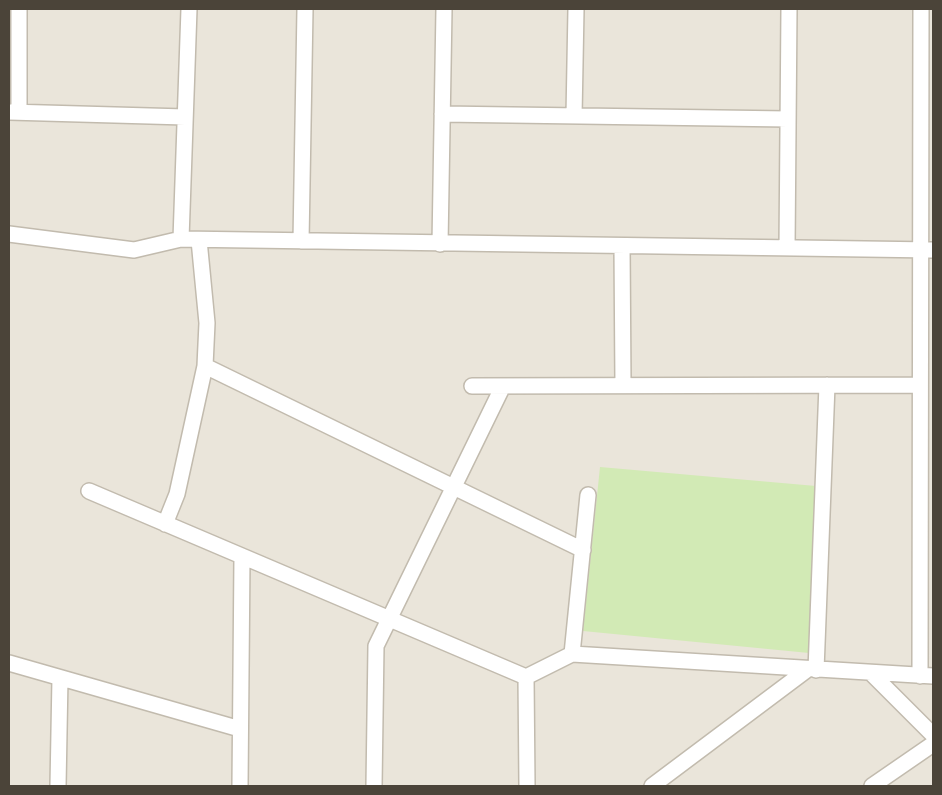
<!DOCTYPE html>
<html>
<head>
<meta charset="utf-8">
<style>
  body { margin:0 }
  #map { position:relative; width:942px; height:795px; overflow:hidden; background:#f6f3ec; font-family:"Titillium Web",sans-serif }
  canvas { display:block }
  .frame { position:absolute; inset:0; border:10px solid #4b4439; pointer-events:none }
</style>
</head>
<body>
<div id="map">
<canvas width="942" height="795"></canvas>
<div class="frame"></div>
</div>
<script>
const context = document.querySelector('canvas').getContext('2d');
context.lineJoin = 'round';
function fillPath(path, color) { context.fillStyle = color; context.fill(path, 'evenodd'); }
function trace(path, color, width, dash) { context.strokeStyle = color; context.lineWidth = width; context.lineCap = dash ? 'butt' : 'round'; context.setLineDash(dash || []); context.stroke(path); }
const residential = new Path2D(`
  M9 9H933V786H9Z`);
const green = new Path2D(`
  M600 467 816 486 809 653 583 631Z`);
const street = new Path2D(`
  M9 112 185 117
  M19 112V9
  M442 114 788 119
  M574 116 576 9
  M9 234 134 250 181 239 933 250
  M181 239 189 9
  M301 241 305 9
  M440 244 444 9
  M622 246 623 385
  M787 248 789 9
  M205 366 583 550
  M472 386 920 385
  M89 491 526 677 572 654 933 676
  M165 524 177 494 205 366 207 323 199 240
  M572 654 588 495
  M9 663 240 729
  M816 670 827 385
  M871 673 933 735
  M920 676 921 9
  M526 677 527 786
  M58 786 60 678
  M240 786 242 557
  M374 786 376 646 503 386
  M652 786 808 669
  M872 786 933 744`);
fillPath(residential, '#eae5da');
fillPath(green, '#d2eab5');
trace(street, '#c2bbae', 18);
trace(street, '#fff', 15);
</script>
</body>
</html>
